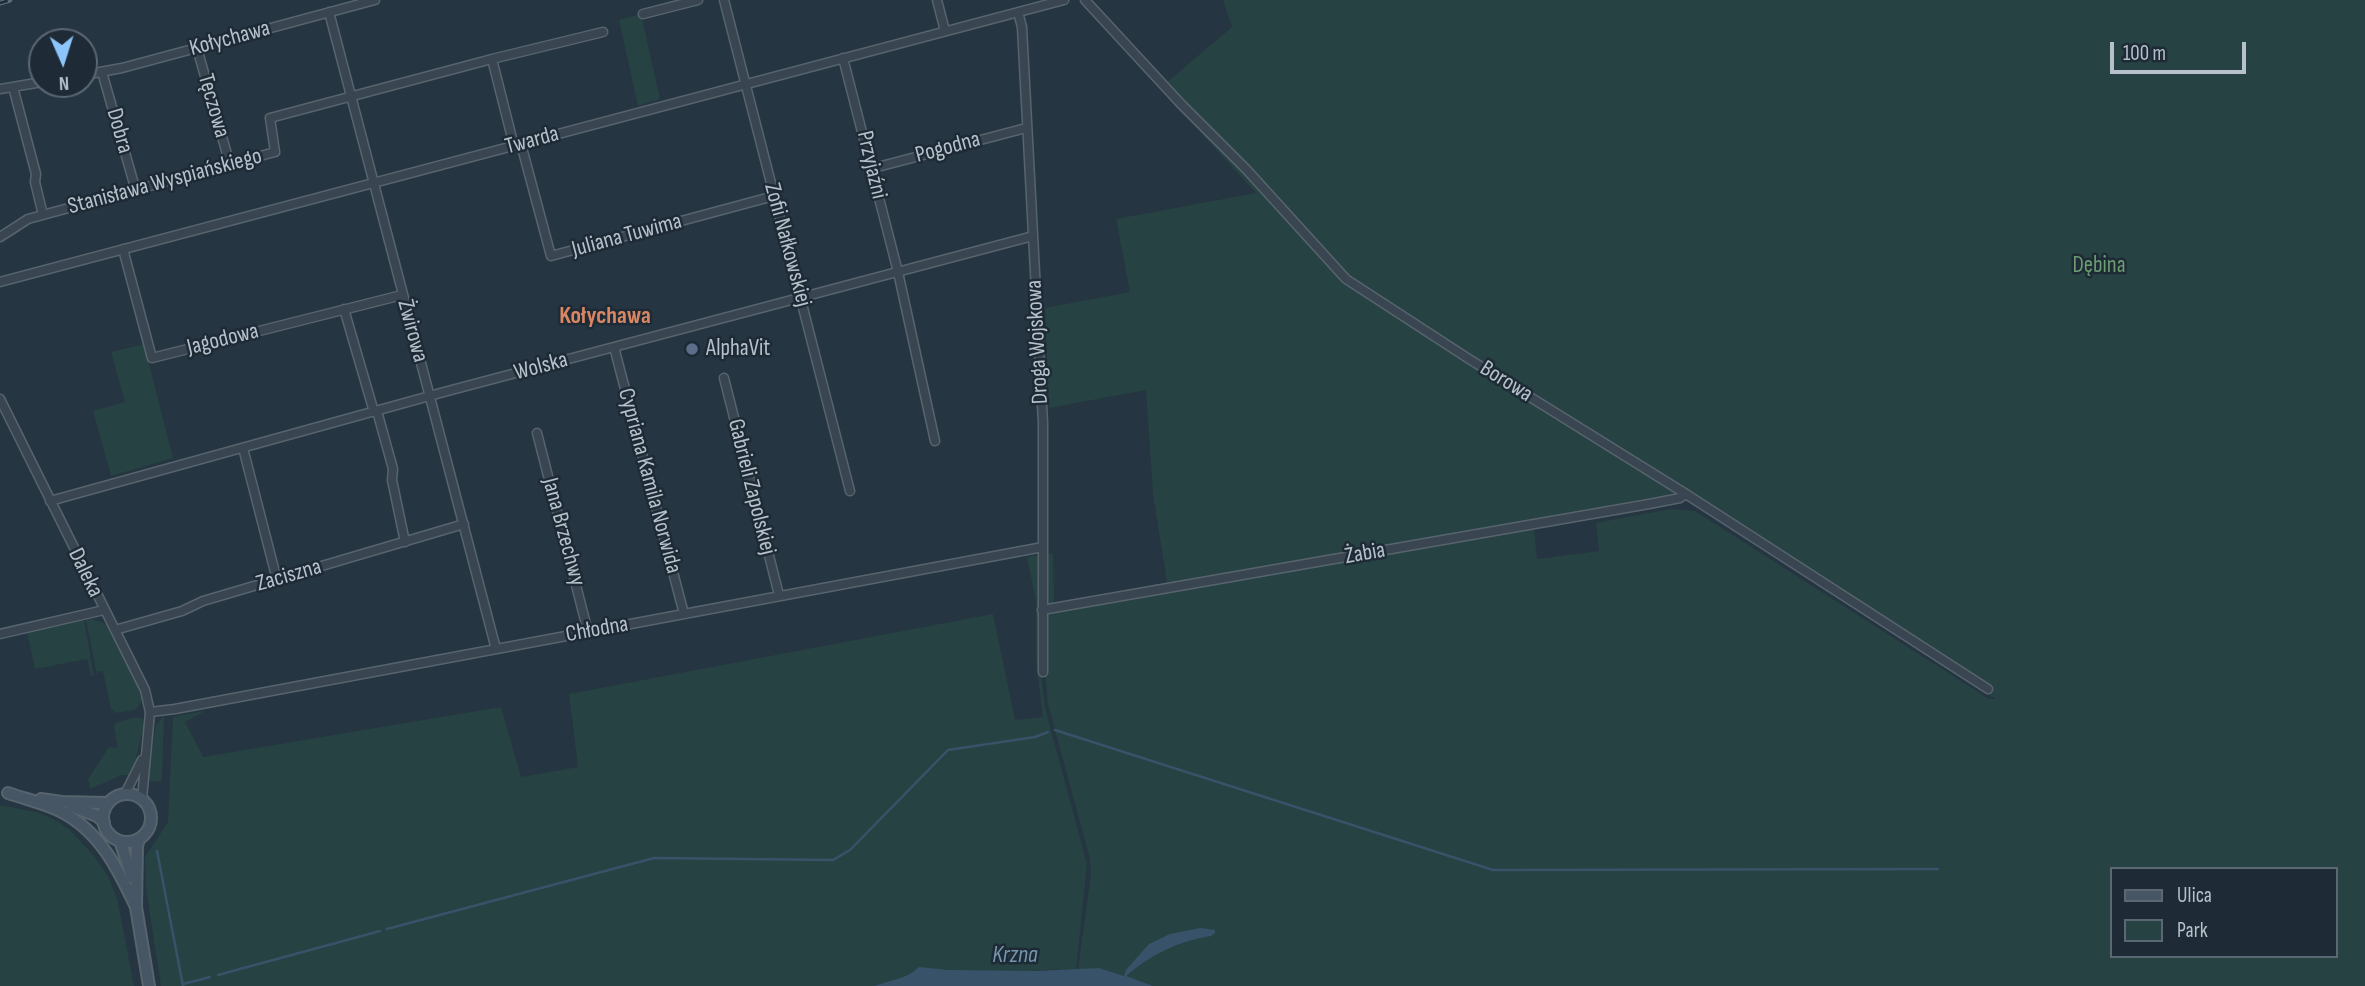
<!DOCTYPE html>
<html>
<head>
<meta charset="utf-8">
<style>
  body { margin:0 }
  #map { position:relative; width:2365px; height:986px; overflow:hidden; background:#253541; font-family:"Sofia Sans Condensed",sans-serif }
  canvas { display:block }
  .legend { position:absolute; left:2110px; top:867px; width:228px; height:91px; box-sizing:border-box; background:#1e2b36; border:2px solid #5b6772; margin:0; padding:9px 12px; list-style:none; font-size:21px; color:#b6c1cb }
  .legend li { display:flex; align-items:center; gap:14px; height:35px }
  .legend b { width:35px; border:2px solid #5b6772 }
  .north { position:absolute; left:28px; top:28px; width:70px; height:70px; box-sizing:border-box; background:#1e2b36; border:2px solid #5b6772; border-radius:50%; rotate:177deg; font-size:19px; font-weight:700; line-height:28px; text-align:center; color:#b6c1cb }
  .north::after { content:''; display:block; margin:auto; width:24px; height:32px; background:#8bc5fb; clip-path:polygon(50% 0,100% 100%,50% 72%,0 100%) }
  .scale { position:absolute; left:2110px; top:42px; width:136px; height:32px; box-sizing:border-box; border:4px solid #b6c1cb; border-top:0; padding-left:9px; font-size:21px; line-height:24px; white-space:nowrap; color:#b6c1cb; -webkit-text-stroke:5px #1e2b36; paint-order:stroke }
</style>
</head>
<body>
<div id="map">
<canvas width="2365" height="986"></canvas>
<ul class="legend">
<li><b style="height:9px;background:#475664"></b>Ulica</li>
<li><b style="height:19px;background:#274242"></b>Park</li>
</ul>
<div class="north">N</div>
<div class="scale">100 m</div>
</div>
<script>
const context = document.querySelector('canvas').getContext('2d');
context.lineJoin = 'round';
function fillPath(path, color) { context.fillStyle = color; context.fill(path, 'evenodd'); }
function trace(path, color, width, dash) { context.strokeStyle = color; context.lineWidth = width; context.lineCap = dash ? 'butt' : 'round'; context.setLineDash(dash || []); context.stroke(path); }
function drawText(font, color, halo, rows, align = 'center') {
  context.font = font + ' "Sofia Sans Condensed",sans-serif'; context.lineWidth = 5; context.setLineDash([]); context.textBaseline = 'middle'; context.strokeStyle = halo; context.fillStyle = color; for (const [text, x, y, turn = 0] of rows) {
    context.save(); context.translate(x, y); context.rotate((+turn || 0) * Math.PI / 180); context.textAlign = isNaN(turn) ? turn : align; if (halo) context.strokeText(text, 0, 0); context.fillText(text, 0, 0); context.restore();
  }
}
const green = new Path2D(`
  M1223 0H2365V986H1153L1099 968 1078 970 1091 874 1090 859 1048 704 1043 650 1047 554 1053 553 1054 604 1167 582 1153 494 1146 390 1049 408 1045 308 1130 292 1116 219 1256 193 1160 88 1232 27ZM1675 493 1994 698 1995 699H1989L1695 511 1670 509 1596 523 1599 551 1537 559 1533 520ZM2111 869H2335V956H2111Z
  M641 14 660 99 638 106 619 20Z
  M144 344 173 458 111 476 93 411 125 402 111 352Z
  M1038 555 1041 673 1045 708 1087 864 1076 970C1060 968 1046 970 1031 971 995 971 955 974 919 967 907 979 890 980 874 986H161L146 889 145 857 168 822 173 717 205 711 185 722 203 757 501 707 521 777 578 767 569 694 993 614 1015 720 1043 717 1036 662V602L1027 557Z
  M92 619C98 621 103 622 108 626 120 638 137 683 142 700L137 709 117 713 111 709 103 671H99L97 675 86 620Z
  M84 620 94 676H91L87 659 35 669 27 632Z
  M164 716 162 780 157 782 146 780 156 725Z
  M134 717 142 719 144 725 132 775H122L90 789 88 779 109 747 118 748 114 726 115 723Z
  M0 805 36 812 53 819 69 829 94 856 108 876 117 898 134 986H0Z`);
const water = new Path2D(`
  M1200 928 1215 930V933L1211 936C1179 941 1151 954 1126 976L1153 986H874C890 980 907 979 919 967L948 970 1034 971 1099 968 1124 976 1126 970 1149 944 1170 934Z`);
const stream = new Path2D(`
  M1055 730 1493 870 1938 869
  M157 851 183 986
  M387 929 654 858 833 860 850 850 948 750 1035 737 1048 732
  M218 975 380 931
  M183 984 210 977`);
const street = new Path2D(`
  M724 0 850 491
  M937 0 945 31
  M1085 0 1181 104 1246 169 1346 279 1469 359 1686 494 1988 689
  M329 12 496 649
  M1018 12 1022 27 1043 423V672
  M643 14 698 0
  M197 48 230 165
  M843 58 898 272 935 441
  M102 72 136 191
  M84 75 122 68 375 0
  M13 87 36 174 35 182 43 215
  M0 89 42 82
  M521 144 551 256 774 196
  M514 146 492 59 603 32
  M870 169 1026 128
  M0 237 28 219 275 152 270 118 492 59
  M123 249 152 358 402 295
  M0 282 1064 0
  M344 309 374 412
  M614 347 684 614
  M724 378 779 595
  M0 399 145 690 150 712 142 799
  M377 411 393 469 392 480 405 542
  M537 433 588 632
  M243 448 277 580
  M50 501 444 392 1033 236
  M1042 610 1649 504 1680 498 1686 494
  M115 630 182 611 203 601 464 524
  M0 634 104 610
  M150 712 175 709 1043 547
  M125 794 142 760`);
const secondary = new Path2D(`
  M8 793C25 799 44 803 60 811 100 831 118 869 136 907
  M103 818a24 24 0 1 1 48 0a24 24 0 1 1-48 0Z
  M41 799 62 802 108 803
  M71 806 97 816 104 822
  M139 839 137 846 136 907 149 986
  M120 841 132 877`);
const rail = new Path2D(`
  M0 3 10 0`);
const markers = [
  [692,349,7,"#5c6f8a"]
];
const streetNames = [
  ["Kołychawa",230,39,-15],
  ["Tęczowa",213,106,74],
  ["Dobra",119,131,74],
  ["Twarda",532,141,-15],
  ["Pogodna",948,148,-15],
  ["Przyjaźni",871,165,77],
  ["Stanisława Wyspiańskiego",165,182,-15],
  ["Juliana Tuwima",627,236,-15],
  ["Zofii Nałkowskiej",787,245,75],
  ["Żwirowa",412,331,75],
  ["Jagodowa",223,340,-14],
  ["Droga Wojskowa",1038,342,-93],
  ["Wolska",541,367,-15],
  ["Borowa",1506,382,32],
  ["Cypriana Kamila Norwida",649,481,75],
  ["Gabrieli Zapolskiej",751,487,76],
  ["Jana Brzechwy",563,532,75],
  ["Żabia",1365,554,-10],
  ["Daleka",85,573,64],
  ["Zaciszna",289,576,-16],
  ["Chłodna",597,630,-10]
];
const parkNames = [
  ["Dębina",2099,266]
];
const poiNames = [
  ["AlphaVit",706,349]
];
const neighbourhoodNames = [
  ["Kołychawa",605,317]
];
const waterNames = [
  ["Krzna",1015,956]
];
fillPath(green, '#274242');
fillPath(water, '#385369');
trace(stream, '#385369', 2.5);
trace(street, '#57646e', 11);
trace(secondary, '#57646e', 14);
trace(street, '#394651', 8);
trace(secondary, '#475664', 10);
trace(rail, '#5b6b78', 5);
trace(rail, '#1e2b36', 2.5, [8]);
for (const [x, y, r, color] of markers) { const dot = new Path2D(); dot.arc(x, y, r, 0, 2 * Math.PI); context.fillStyle = color; context.fill(dot); trace(dot, '#1e2b36', 2.5); }
drawText('23px', '#b6c1cb', '#1e2b36', streetNames);
drawText('23px', '#6c9d71', '#1e2b36', parkNames);
drawText('23px', '#b6c1cb', '#1e2b36', poiNames, 'left');
drawText('bold 24px', '#d98763', '#1e2b36', neighbourhoodNames);
drawText('italic 24px', '#7596af', '#1e2b36', waterNames);
</script>
</body>
</html>
